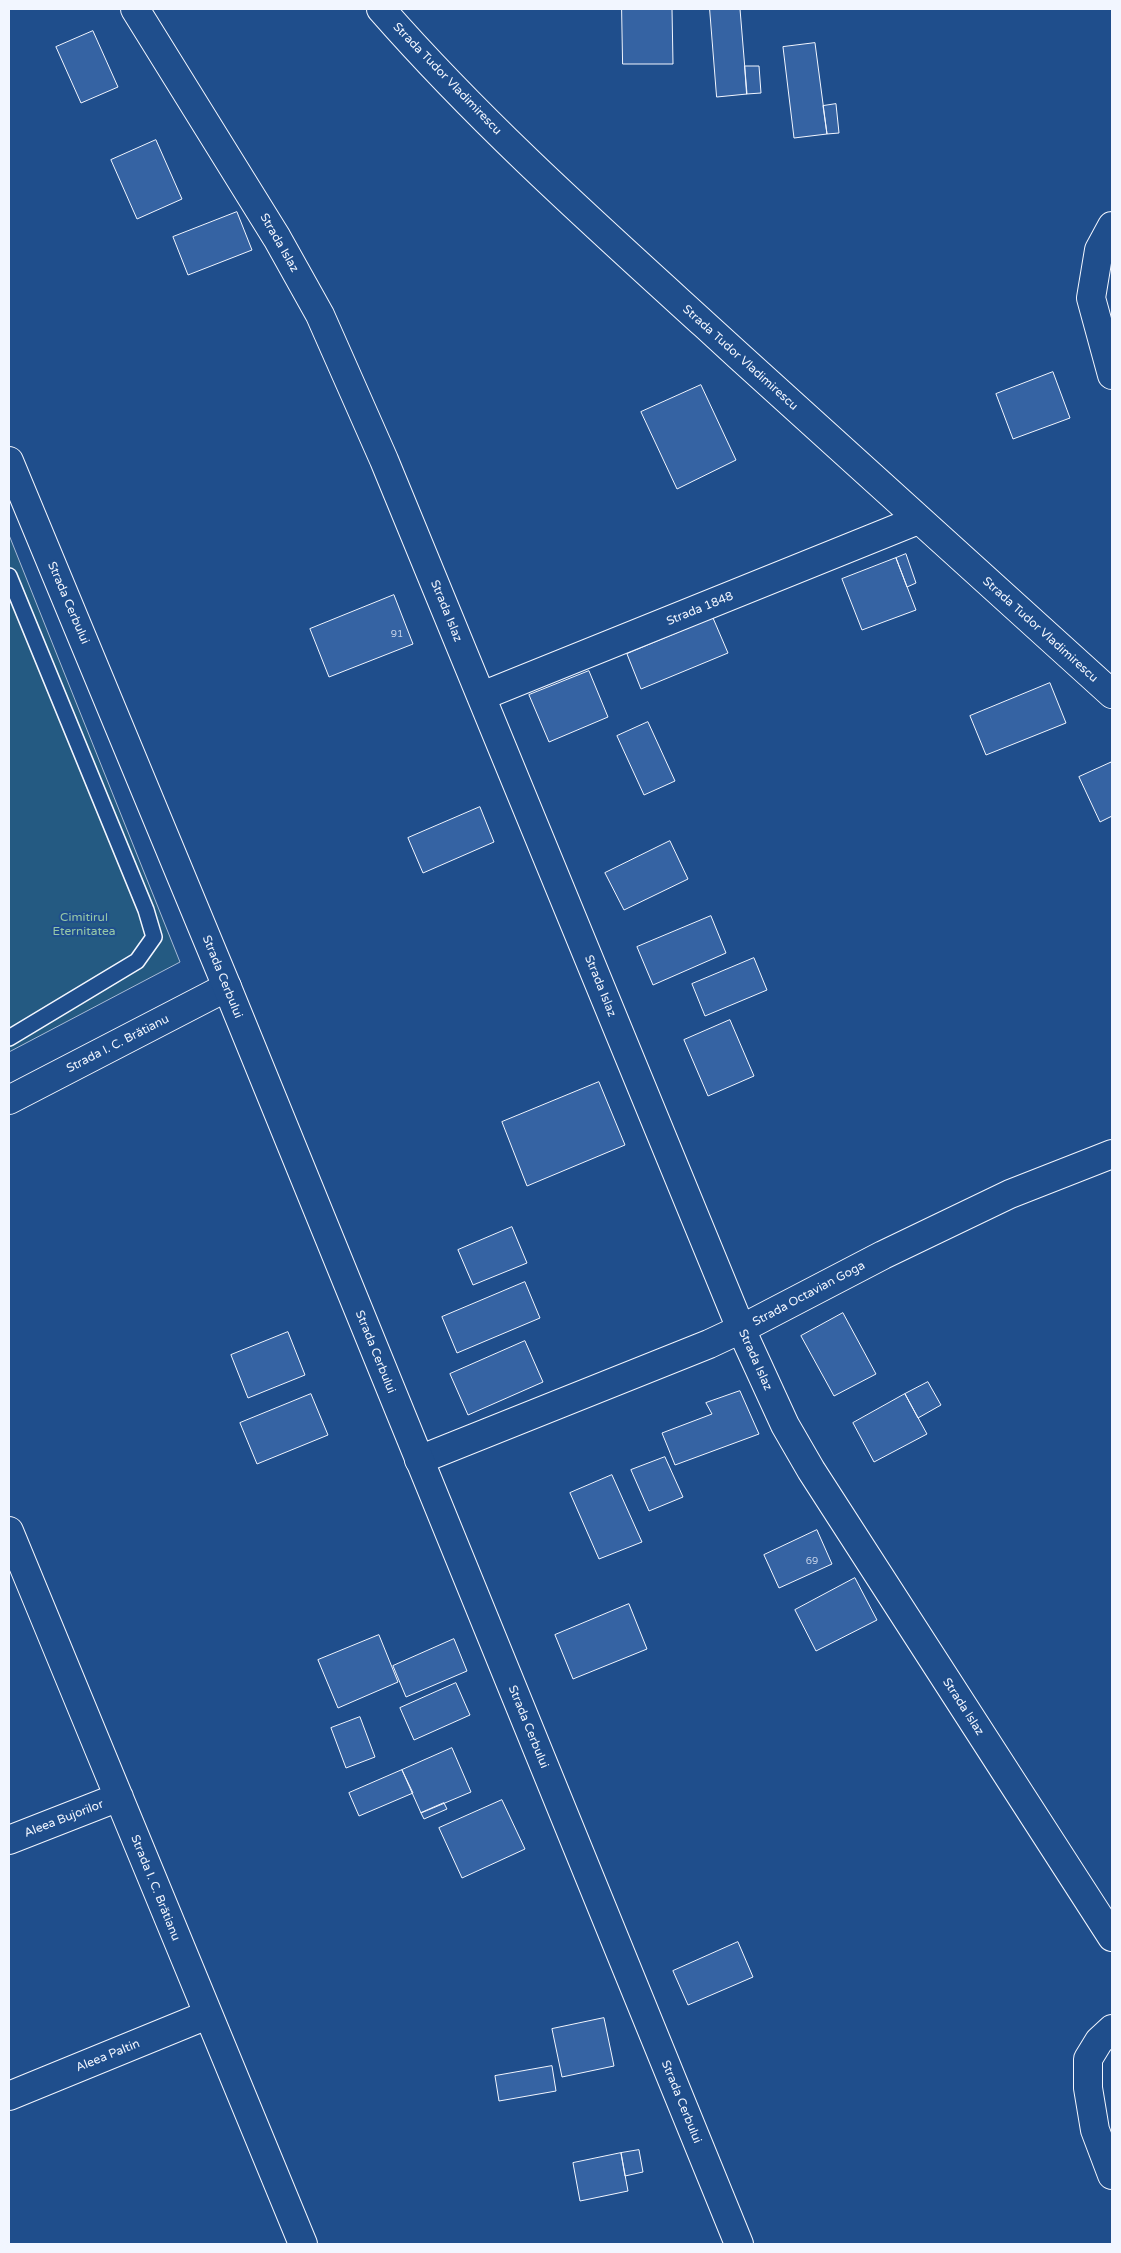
<!DOCTYPE html>
<html>
<head>
<meta charset="utf-8">
<style>
  body { margin:0 }
  #map { position:relative; width:1121px; height:2253px; overflow:hidden; background:#1f4e8c; font-family:"Varela Round",sans-serif }
  canvas { display:block }
  .frame { position:absolute; inset:0; border:10px solid #f2f6ff; pointer-events:none }
</style>
</head>
<body>
<div id="map">
<canvas width="1121" height="2253"></canvas>
<div class="frame"></div>
</div>
<script>
const context = document.querySelector('canvas').getContext('2d');
context.lineJoin = 'round';
function fillPath(path, color) { context.fillStyle = color; context.fill(path, 'evenodd'); }
function trace(path, color, width, dash) { context.strokeStyle = color; context.lineWidth = width; context.lineCap = dash ? 'butt' : 'round'; context.setLineDash(dash || []); context.stroke(path); }
function drawText(font, color, halo, rows, align = 'center') {
  context.font = font + ' "Varela Round",sans-serif'; context.lineWidth = 4; context.setLineDash([]); context.textBaseline = 'middle'; context.strokeStyle = halo; context.fillStyle = color; for (const [text, x, y, turn = 0] of rows) {
    context.save(); context.translate(x, y); context.rotate((+turn || 0) * Math.PI / 180); context.textAlign = isNaN(turn) ? turn : align; if (halo) context.strokeText(text, 0, 0); context.fillText(text, 0, 0); context.restore();
  }
}
const green = new Path2D(`
  M9 535 180 962 9 1052Z`);
const building = new Path2D(`
  M622 9H672L673 64H623Z
  M710 9H740L747 94 717 97Z
  M93 31 118 87 81 103 56 47Z
  M815 43 827 134 794 138 783 47Z
  M745 66H759L761 93 747 94Z
  M836 104 839 133 827 134 823 106Z
  M156 140 182 199 137 219 111 160Z
  M237 212 252 250 188 275 173 237Z
  M1053 372 1070 418 1013 439 996 394Z
  M701 385 736 460 677 489 641 412Z
  M906 554 916 583 907 587 896 558Z
  M896 558 916 610 862 630 842 579Z
  M394 595 413 644 329 677 310 629Z
  M713 618 728 653 641 689 627 654Z
  M589 671 608 717 549 742 529 695Z
  M1050 683 1066 723 986 755 970 716Z
  M648 722 675 781 644 795 617 736Z
  M1112 762V816L1100 822 1079 777Z
  M480 807 494 842 423 873 408 838Z
  M670 841 688 879 624 910 605 873Z
  M711 916 726 953 653 985 637 947Z
  M754 958 767 990 705 1016 692 984Z
  M730 1020 754 1076 708 1096 684 1040Z
  M599 1082 625 1145 527 1186 502 1122Z
  M512 1227 527 1263 473 1285 458 1250Z
  M525 1282 540 1318 457 1353 442 1317Z
  M843 1313 876 1374 834 1396 801 1336Z
  M288 1332 305 1375 248 1398 231 1355Z
  M525 1341 543 1382 468 1415 450 1374Z
  M928 1382 941 1405 918 1418 905 1394Z
  M740 1391 759 1434 675 1465 662 1433 712 1414 706 1403Z
  M311 1394 328 1435 257 1464 240 1423Z
  M905 1394 927 1434 874 1462 853 1423Z
  M665 1457 683 1497 649 1511 631 1470Z
  M612 1475 642 1542 599 1559 570 1493Z
  M817 1530 832 1564 779 1588 764 1555Z
  M855 1578 877 1620 816 1651 795 1610Z
  M629 1604 647 1649 573 1679 555 1635Z
  M379 1635 398 1682 338 1708 318 1660Z
  M454 1639 467 1671 406 1697 393 1666Z
  M456 1683 470 1715 414 1740 400 1708Z
  M360 1717 375 1757 346 1768 331 1728Z
  M452 1748 471 1792 421 1813 402 1770Z
  M402 1770 413 1793 359 1816 349 1793Z
  M502 1800 525 1849 462 1878 439 1828Z
  M444 1803 447 1809 424 1819 421 1813Z
  M738 1942 753 1977 688 2005 673 1971Z
  M604 2018 614 2066 562 2077 552 2029Z
  M552 2066 556 2091 499 2101 495 2076Z
  M639 2150 643 2172 625 2176 621 2153Z
  M621 2153 628 2191 580 2201 573 2163Z`);
const lane = new Path2D(`
  M9 576 146 910 154 937 137 961 9 1038`);
const street = new Path2D(`
  M135 9 277 238 320 315 384 460 741 1329 785 1425 811 1470 1112 1937
  M381 9C481 123 593 223 705 325 840 449 976 572 1112 694
  M1112 226 1099 250 1091 298 1112 375
  M482 696 918 520
  M9 1100 227 987
  M419 1460 709 1344 741 1329 883 1255 1010 1194 1112 1154
  M9 1531 303 2244
  M9 1840 119 1797
  M1112 2029 1099 2041 1088 2059V2088L1095 2130 1112 2175
  M9 2096 207 2015`);
const secondary = new Path2D(`
  M9 461 227 987 739 2244`);
const numberNames = [
  ["91",397,634],
  ["69",812,1561]
];
const streetNames = [
  ["Strada Tudor Vladimirescu",447,79,46],
  ["Strada Islaz",279,243,60],
  ["Strada Tudor Vladimirescu",740,358,42],
  ["Strada Cerbului",68,603,67],
  ["Strada 1848",700,609,-22],
  ["Strada Islaz",446,611,68],
  ["Strada Tudor Vladimirescu",1040,630,42],
  ["Strada Cerbului",222,977,68],
  ["Strada Islaz",600,986,68],
  ["Strada I. C. Brătianu",118,1044,-27],
  ["Strada Octavian Goga",809,1294,-28],
  ["Strada Cerbului",375,1352,68],
  ["Strada Islaz",755,1360,66],
  ["Strada Islaz",963,1707,57],
  ["Strada Cerbului",528,1727,68],
  ["Aleea Bujorilor",64,1819,-21],
  ["Strada I. C. Brătianu",155,1888,68],
  ["Aleea Paltin",108,2056,-22],
  ["Strada Cerbului",681,2102,68]
];
const parkNames = [
  ["Cimitirul",84,918],
  ["Eternitatea",84,932]
];
fillPath(green, '#245a82');
trace(green, '#a8bbd7', 1);
fillPath(building, '#3563a3');
trace(building, '#f2f6ff', 1);
trace(lane, '#f2f6ff', 18);
trace(street, '#f2f6ff', 30);
trace(secondary, '#f2f6ff', 30);
trace(lane, '#1f4e8c', 15);
trace(street, '#1f4e8c', 28);
trace(secondary, '#1f4e8c', 28);
drawText('10px', '#c3d1e8', null, numberNames);
drawText('12px', '#f2f6ff', '#1f4e8c', streetNames);
drawText('12px', '#97c8a6', '#1f4e8c', parkNames);
</script>
</body>
</html>
